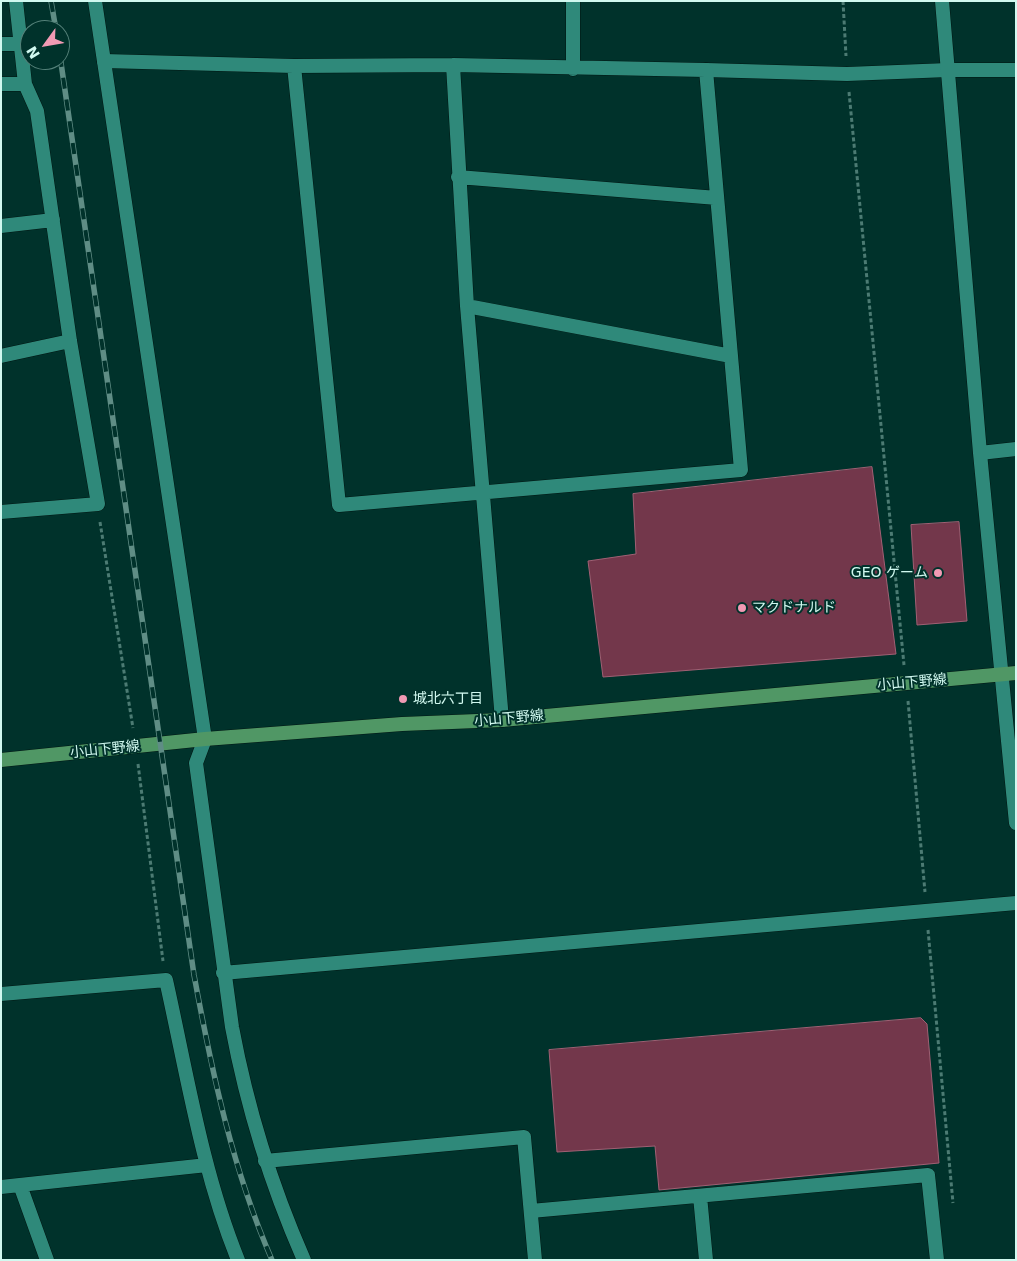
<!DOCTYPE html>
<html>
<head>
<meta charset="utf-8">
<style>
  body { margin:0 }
  #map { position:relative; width:1017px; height:1261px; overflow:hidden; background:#00322b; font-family:"DejaVu Sans",sans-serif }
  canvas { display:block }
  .frame { position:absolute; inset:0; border:2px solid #d1f9f0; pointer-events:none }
  .north { position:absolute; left:20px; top:20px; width:50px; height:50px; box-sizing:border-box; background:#00322b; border:1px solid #54827a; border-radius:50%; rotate:238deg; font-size:14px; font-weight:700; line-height:20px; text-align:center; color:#d1f9f0 }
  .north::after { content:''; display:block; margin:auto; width:18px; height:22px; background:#f19ab4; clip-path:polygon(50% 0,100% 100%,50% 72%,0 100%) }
</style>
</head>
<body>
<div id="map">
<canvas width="1017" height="1261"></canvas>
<div class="frame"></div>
<div class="north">N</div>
</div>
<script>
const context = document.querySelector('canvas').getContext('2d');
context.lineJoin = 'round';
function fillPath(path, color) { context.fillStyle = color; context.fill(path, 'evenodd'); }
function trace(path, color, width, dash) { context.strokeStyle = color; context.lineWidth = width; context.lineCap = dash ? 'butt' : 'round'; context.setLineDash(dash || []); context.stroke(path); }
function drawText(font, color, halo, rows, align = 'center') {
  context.font = font + ' "DejaVu Sans","Noto Sans JP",sans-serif'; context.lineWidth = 4; context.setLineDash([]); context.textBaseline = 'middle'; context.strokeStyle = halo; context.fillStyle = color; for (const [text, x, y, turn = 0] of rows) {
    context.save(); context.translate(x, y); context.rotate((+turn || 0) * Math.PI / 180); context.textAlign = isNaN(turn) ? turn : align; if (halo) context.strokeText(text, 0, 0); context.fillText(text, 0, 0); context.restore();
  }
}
const building = new Path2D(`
  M872 467 896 654 603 677 588 561 636 554 633 494Z
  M959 522 967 621 917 625 911 525Z
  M921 1018 927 1024 939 1163 659 1190 655 1146 557 1152 549 1050Z`);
const path = new Path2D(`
  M843 1 846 56
  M849 92 904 665
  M100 522 133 728
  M908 701 925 892
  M138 764 163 961
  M928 930 953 1203`);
const service = new Path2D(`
  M706 70 847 74 948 70`);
const minor = new Path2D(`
  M573 1V69
  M942 1 980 453 1016 823
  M1 44H22
  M104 61 294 66 453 65 706 70 741 470 339 505 294 66
  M453 65 467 306 502 720
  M948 70H1016
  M1 84H25
  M458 177 717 198
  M1 226 53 220
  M467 306 731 356
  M1 356 70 341
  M980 453 1016 449
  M1 512 98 504 70 341 37 111 25 84 16 1
  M205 739 196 763 232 1027C247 1107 271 1185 304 1260
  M223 973 1016 903
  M1 994 166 980C187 1074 202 1171 238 1260
  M265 1161 524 1137 535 1260
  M20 1185 47 1260
  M1 1187 207 1165
  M700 1196 706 1260
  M531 1211 928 1175 937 1260`);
const tertiary = new Path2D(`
  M95 1 205 739`);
const secondary = new Path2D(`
  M1 760 205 739 402 724 502 720 1016 673`);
const rail = new Path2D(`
  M51 1 56 30
  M60 56 194 975C212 1072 232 1168 272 1260`);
const markers = [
  [938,573,5,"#f19ab4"],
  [742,608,5,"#f19ab4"],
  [403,699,5,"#f19ab4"]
];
const poiNames = [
  ["GEO ゲーム",928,573,"right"],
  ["マクドナルド",752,608],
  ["城北六丁目",413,699]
];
const streetNames = [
  ["小山下野線",912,683,-5],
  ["小山下野線",509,719,-5],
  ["小山下野線",105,750,-6]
];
fillPath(building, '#73374b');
trace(building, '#a06074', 1);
trace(service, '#001713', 15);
trace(minor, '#001713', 15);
trace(tertiary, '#001713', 15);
trace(secondary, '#001713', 15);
trace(path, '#4c7b73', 3, [4, 2.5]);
trace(service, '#2f897a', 14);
trace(minor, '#2f897a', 14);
trace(tertiary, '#2f897a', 14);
trace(secondary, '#509765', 14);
trace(rail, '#5f8d85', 5.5);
trace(rail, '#00322b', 4, [11]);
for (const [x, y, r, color] of markers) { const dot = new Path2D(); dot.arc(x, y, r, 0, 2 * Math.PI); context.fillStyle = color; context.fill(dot); trace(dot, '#00322b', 2); }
drawText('14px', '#d1f9f0', '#00322b', poiNames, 'left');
drawText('14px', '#d1f9f0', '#00322b', streetNames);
</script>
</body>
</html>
